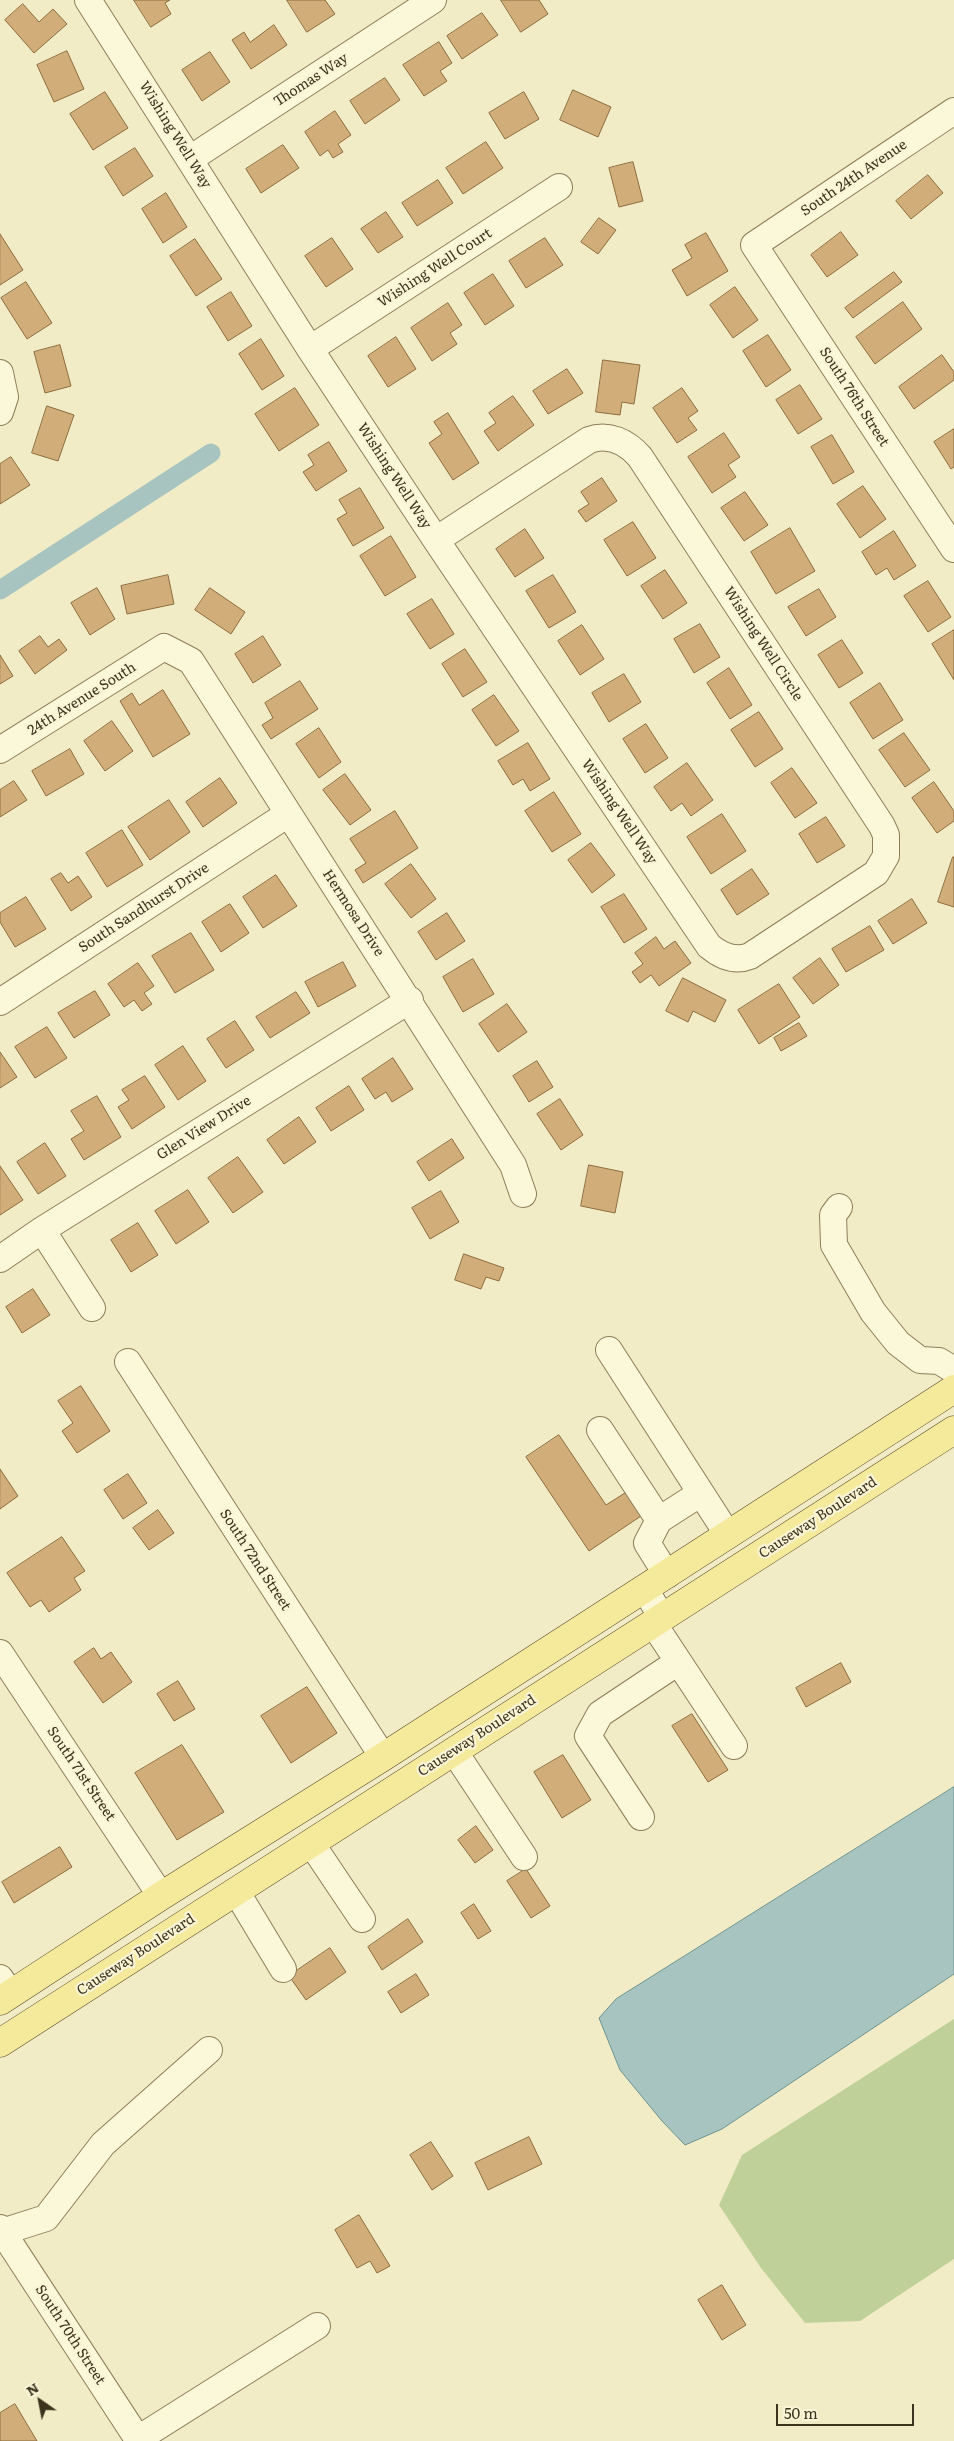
<!DOCTYPE html>
<html>
<head>
<meta charset="utf-8">
<style>
  body { margin:0 }
  #map { position:relative; width:954px; height:2441px; overflow:hidden; background:#f1ecc5; font-family:Literata,serif }
  canvas { display:block }
  .north { position:absolute; left:15px; top:2376px; width:50px; height:50px; -webkit-text-stroke:4px #f8f4d5; paint-order:stroke; rotate:327deg; font-size:14px; font-weight:700; line-height:20px; text-align:center; color:#3c321e }
  .north::after { content:''; display:block; margin:auto; width:18px; height:22px; background:#3c321e; clip-path:polygon(50% 0,100% 100%,50% 72%,0 100%) }
  .scale { position:absolute; left:776px; top:2404px; width:138px; height:22px; box-sizing:border-box; border:2px solid #3c321e; border-top:0; padding-left:6px; font-size:15px; line-height:18px; white-space:nowrap; color:#3c321e; -webkit-text-stroke:4px #f8f4d5; paint-order:stroke }
</style>
</head>
<body>
<div id="map">
<canvas width="954" height="2441"></canvas>
<div class="north">N</div>
<div class="scale">50 m</div>
</div>
<script>
const context = document.querySelector('canvas').getContext('2d');
context.lineJoin = 'round';
function fillPath(path, color) { context.fillStyle = color; context.fill(path, 'evenodd'); }
function trace(path, color, width, dash) { context.strokeStyle = color; context.lineWidth = width; context.lineCap = dash ? 'butt' : 'round'; context.setLineDash(dash || []); context.stroke(path); }
function drawText(font, color, halo, rows, align = 'center') {
  context.font = font + ' Literata,serif'; context.lineWidth = 4.5; context.setLineDash([]); context.textBaseline = 'middle'; context.strokeStyle = halo; context.fillStyle = color; for (const [text, x, y, turn = 0] of rows) {
    context.save(); context.translate(x, y); context.rotate((+turn || 0) * Math.PI / 180); context.textAlign = isNaN(turn) ? turn : align; if (halo) context.strokeText(text, 0, 0); context.fillText(text, 0, 0); context.restore();
  }
}
const green = new Path2D(`
  M954 2019V2259L860 2321 805 2323 761 2268 719 2205 742 2155Z`);
const water = new Path2D(`
  M954 1787V1974L722 2129 685 2145 662 2121 620 2070 599 2018 616 1999Z`);
const canal = new Path2D(`
  M0 590 211 453`);
const building = new Path2D(`
  M134 0H170L165 3 171 14 151 27Z
  M287 0H325L335 14 307 32Z
  M501 0H539L548 14 521 32Z
  M23 4 39 22 53 9 67 24 34 53 5 20Z
  M482 13 498 35 462 59 447 36Z
  M274 25 287 45 251 69 232 40 244 32 250 42Z
  M439 42 452 63 440 71 447 81 424 96 403 65Z
  M67 51 84 89 54 102 37 65Z
  M210 52 230 82 202 101 182 70Z
  M385 78 400 100 365 124 350 101Z
  M573 90 611 107 598 137 560 120Z
  M105 92 128 128 93 150 70 114Z
  M524 92 539 119 505 139 489 113Z
  M335 111 351 135 338 144 343 152 333 158 328 150 320 156 305 132Z
  M486 142 503 168 463 194 446 168Z
  M283 145 299 168 261 193 246 169Z
  M135 148 153 176 123 196 105 167Z
  M633 162 643 201 619 207 609 168Z
  M928 175 943 193 911 219 896 201Z
  M438 180 453 203 417 226 402 203Z
  M166 193 187 227 163 243 142 209Z
  M386 212 403 237 378 253 361 229Z
  M599 218 616 230 598 254 581 242Z
  M841 232 858 255 827 277 811 255Z
  M706 233 728 271 687 296 672 270 692 258 685 245Z
  M0 234 23 270 0 285Z
  M332 238 353 269 326 287 305 256Z
  M545 238 563 265 526 288 509 261Z
  M195 239 222 279 196 296 170 256Z
  M894 272 902 282 853 318 845 308Z
  M493 274 514 306 485 325 464 293Z
  M26 282 52 323 27 339 1 298Z
  M735 287 758 320 733 338 710 305Z
  M231 292 252 326 228 341 207 307Z
  M903 302 922 329 875 364 856 337Z
  M448 303 462 325 450 333 457 344 432 361 411 328Z
  M768 335 791 370 766 387 743 351Z
  M396 337 416 369 388 387 368 356Z
  M261 339 284 376 262 390 239 354Z
  M60 345 71 386 45 393 34 352Z
  M942 355 954 372V380L914 409 899 387Z
  M603 360 640 365 634 404 622 402 620 415 596 412Z
  M567 369 583 393 548 414 533 391Z
  M800 385 822 419 798 434 776 400Z
  M295 388 319 425 279 451 255 414Z
  M682 388 698 411 688 418 697 430 677 443 653 408Z
  M513 396 534 425 498 451 484 431 496 423 489 413Z
  M47 406 74 415 58 461 32 453Z
  M448 413 479 463 453 480 429 443 442 434 434 422Z
  M954 429V467L951 469 934 442Z
  M724 433 740 457 728 465 736 477 712 493 688 457Z
  M832 435 854 472 833 484 811 447Z
  M329 442 347 471 316 491 303 472 314 465 308 455Z
  M11 457 30 485 0 504V464Z
  M602 478 617 501 586 522 578 511 589 504 581 492Z
  M863 486 886 519 860 538 837 504Z
  M360 488 384 528 353 546 337 519 347 513 339 500Z
  M745 492 768 525 744 541 721 508Z
  M633 522 656 558 627 576 604 540Z
  M790 528 815 571 776 594 751 552Z
  M525 529 544 558 515 577 496 549Z
  M894 531 916 566 894 580 887 568 876 575 862 552Z
  M391 536 416 577 385 596 360 556Z
  M665 570 687 603 663 619 641 586Z
  M168 575 174 604 127 614 121 586Z
  M553 575 576 612 549 628 526 591Z
  M928 581 951 617 928 632 904 596Z
  M97 588 115 619 90 635 71 603Z
  M210 588 245 612 231 634 195 610Z
  M819 589 836 617 806 636 788 607Z
  M432 599 454 634 430 649 407 614Z
  M700 624 720 657 694 673 674 639Z
  M582 625 604 659 580 675 558 641Z
  M954 630V680L932 644Z
  M40 636 48 647 59 639 67 650 35 674 19 651Z
  M263 636 281 665 253 683 235 654Z
  M842 640 863 673 839 688 818 655Z
  M465 649 487 682 463 697 442 664Z
  M0 655 13 676 0 684Z
  M729 668 752 705 730 719 707 683Z
  M624 674 641 702 609 722 592 693Z
  M300 681 318 709 271 739 262 725 273 718 265 703Z
  M880 683 903 720 873 739 850 703Z
  M163 690 190 734 153 757 120 701 132 693 139 705Z
  M494 695 519 731 496 746 472 710Z
  M759 712 783 749 755 767 731 730Z
  M112 721 133 751 105 771 84 741Z
  M646 724 668 758 645 773 623 739Z
  M319 728 341 762 319 778 296 744Z
  M904 733 930 770 905 787 879 750Z
  M528 743 550 779 530 791 523 779 513 785 498 761Z
  M70 749 84 774 46 796 32 771Z
  M687 763 713 800 691 816 682 803 671 811 654 787Z
  M792 768 817 803 795 818 771 783Z
  M345 774 371 810 350 825 323 790Z
  M220 778 237 803 203 827 186 802Z
  M14 781 27 800 0 817V790Z
  M934 782 954 811V821L937 833 912 798Z
  M554 792 581 834 552 852 525 811Z
  M169 800 190 832 150 860 128 827Z
  M395 811 418 848 363 883 355 870 366 863 350 839Z
  M722 814 746 851 711 874 687 837Z
  M826 817 845 846 817 863 799 834Z
  M122 830 143 865 107 887 86 853Z
  M591 843 615 875 592 893 568 860Z
  M953 857H954V907L938 902Z
  M411 864 436 899 411 918 385 884Z
  M752 869 769 894 737 915 721 890Z
  M61 873 68 883 78 876 92 897 71 911 51 879Z
  M276 875 297 906 263 928 243 897Z
  M624 894 647 929 624 943 601 907Z
  M26 897 46 929 15 947 0 922V913Z
  M912 899 927 923 893 944 878 921Z
  M230 904 249 933 221 952 202 922Z
  M447 913 465 941 436 960 418 932Z
  M870 926 884 950 846 972 832 949Z
  M191 933 214 970 175 993 152 956Z
  M656 937 664 949 675 941 691 963 659 986 651 975 640 983 632 972 643 964 635 953Z
  M820 958 839 985 813 1004 793 978Z
  M473 959 494 994 463 1012 443 977Z
  M343 962 356 986 318 1007 305 982Z
  M138 963 154 986 144 993 152 1004 142 1011 134 1000 124 1007 108 984Z
  M683 978 726 1000 715 1022 693 1011 688 1022 666 1011Z
  M779 984 800 1017 759 1044 738 1010Z
  M95 991 110 1015 74 1038 58 1013Z
  M296 992 310 1013 270 1038 256 1017Z
  M507 1004 527 1032 498 1052 479 1024Z
  M235 1021 254 1050 226 1068 207 1039Z
  M799 1023 807 1036 781 1051 774 1038Z
  M47 1027 67 1058 35 1078 15 1047Z
  M183 1046 206 1081 178 1100 155 1065Z
  M0 1052 17 1077 0 1088Z
  M393 1058 413 1089 392 1102 386 1092 375 1099 362 1079Z
  M537 1061 553 1087 529 1102 513 1076Z
  M145 1076 165 1107 132 1129 118 1107 129 1100 122 1090Z
  M349 1086 364 1110 331 1131 316 1108Z
  M97 1096 121 1137 84 1160 71 1139 84 1131 71 1111Z
  M560 1099 583 1135 561 1150 537 1114Z
  M299 1117 316 1142 284 1164 267 1140Z
  M452 1139 464 1158 429 1181 417 1162Z
  M45 1143 66 1176 38 1194 17 1162Z
  M238 1157 263 1192 233 1213 208 1178Z
  M589 1165 623 1172 615 1213 581 1206Z
  M0 1166 23 1200 0 1215Z
  M188 1190 209 1222 176 1244 155 1211Z
  M441 1191 459 1222 430 1239 412 1208Z
  M138 1223 158 1255 131 1272 111 1240Z
  M464 1254 504 1268 499 1281 486 1277 481 1289 455 1280Z
  M33 1289 50 1315 22 1333 6 1307Z
  M81 1386 110 1431 77 1453 62 1431 73 1423 58 1401Z
  M559 1435 606 1505 628 1491 644 1514 589 1551 526 1457Z
  M0 1469 18 1496 0 1509Z
  M128 1474 147 1503 123 1519 104 1490Z
  M158 1510 174 1533 149 1550 133 1528Z
  M62 1537 85 1571 74 1578 81 1590 49 1612 41 1600 30 1607 7 1573Z
  M94 1648 101 1659 111 1652 132 1682 103 1703 74 1662Z
  M841 1663 851 1682 806 1707 796 1688Z
  M178 1681 195 1709 174 1721 157 1694Z
  M307 1687 337 1733 291 1763 261 1716Z
  M692 1714 728 1770 708 1782 672 1726Z
  M182 1745 224 1812 177 1840 135 1773Z
  M563 1755 591 1800 562 1818 534 1772Z
  M476 1826 493 1850 475 1863 458 1840Z
  M60 1847 72 1867 14 1903 2 1882Z
  M526 1869 550 1906 531 1918 507 1881Z
  M474 1904 491 1931 478 1939 461 1913Z
  M408 1919 423 1942 382 1970 368 1947Z
  M330 1948 346 1972 306 2000 289 1976Z
  M416 1974 429 1995 401 2013 388 1992Z
  M529 2137 542 2164 488 2190 475 2163Z
  M431 2142 453 2176 432 2190 410 2155Z
  M359 2215 390 2266 377 2273 370 2261 357 2268 335 2230Z
  M722 2285 746 2325 722 2340 698 2300Z
  M15 2404 37 2441H0V2413Z`);
const minor = new Path2D(`
  M88 0 310 349 436 540 709 946C721 956 735 962 750 956L876 873 886 856V835L882 826 640 457C627 442 609 433 589 440L436 540
  M954 111 754 245 954 549
  M190 159 433 0
  M310 349 559 187
  M0 373 5 397 0 412
  M0 750 164 647 191 661 513 1165 523 1194
  M0 1002 288 814
  M839 1207 833 1215 834 1245 873 1312 898 1343 920 1360 939 1361 954 1370
  M42 1230 92 1308
  M0 1259 42 1230 410 1000
  M609 1350 728 1535
  M128 1362 383 1757
  M600 1430 659 1520 701 1493
  M659 1520 647 1543 667 1575
  M645 1589 662 1618
  M653 1623 734 1746
  M0 1653 161 1896
  M454 1751 524 1857
  M641 1817 588 1736 600 1714 678 1662
  M311 1843 362 1919
  M236 1891 283 1969
  M0 1978 11 1994
  M0 2228 139 2441
  M2 2232 46 2218 103 2144 209 2050
  M138 2439 317 2326`);
const major = new Path2D(`
  M0 2001 161 1896 383 1757 954 1389
  M0 2043 954 1430`);
const streetNames = [
  ["Thomas Way",311,80,-33],
  ["Wishing Well Way",175,135,58],
  ["South 24th Avenue",854,178,-34],
  ["Wishing Well Court",435,268,-33],
  ["South 76th Street",854,397,57],
  ["Wishing Well Way",394,476,57],
  ["Wishing Well Circle",763,644,57],
  ["24th Avenue South",82,699,-32],
  ["Wishing Well Way",619,812,56],
  ["South Sandhurst Drive",144,908,-33],
  ["Hermosa Drive",353,913,57],
  ["Glen View Drive",204,1128,-32],
  ["Causeway Boulevard",818,1518,-33],
  ["South 72nd Street",255,1560,57],
  ["Causeway Boulevard",477,1736,-33],
  ["South 71st Street",81,1774,56],
  ["Causeway Boulevard",136,1955,-33],
  ["South 70th Street",70,2335,57]
];
fillPath(green, '#bfd098');
fillPath(water, '#a7c4c1');
trace(water, '#6c9390', 1);
trace(canal, '#a7c4c1', 19);
fillPath(building, '#d1ae79');
trace(building, '#8d6c3e', 1);
trace(minor, '#8d7e5a', 28);
trace(major, '#5b4b2e', 29);
trace(minor, '#fbf7d9', 26);
trace(major, '#f5ea9b', 28);
drawText('14px', '#3c321e', '#f8f4d5', streetNames);
</script>
</body>
</html>
